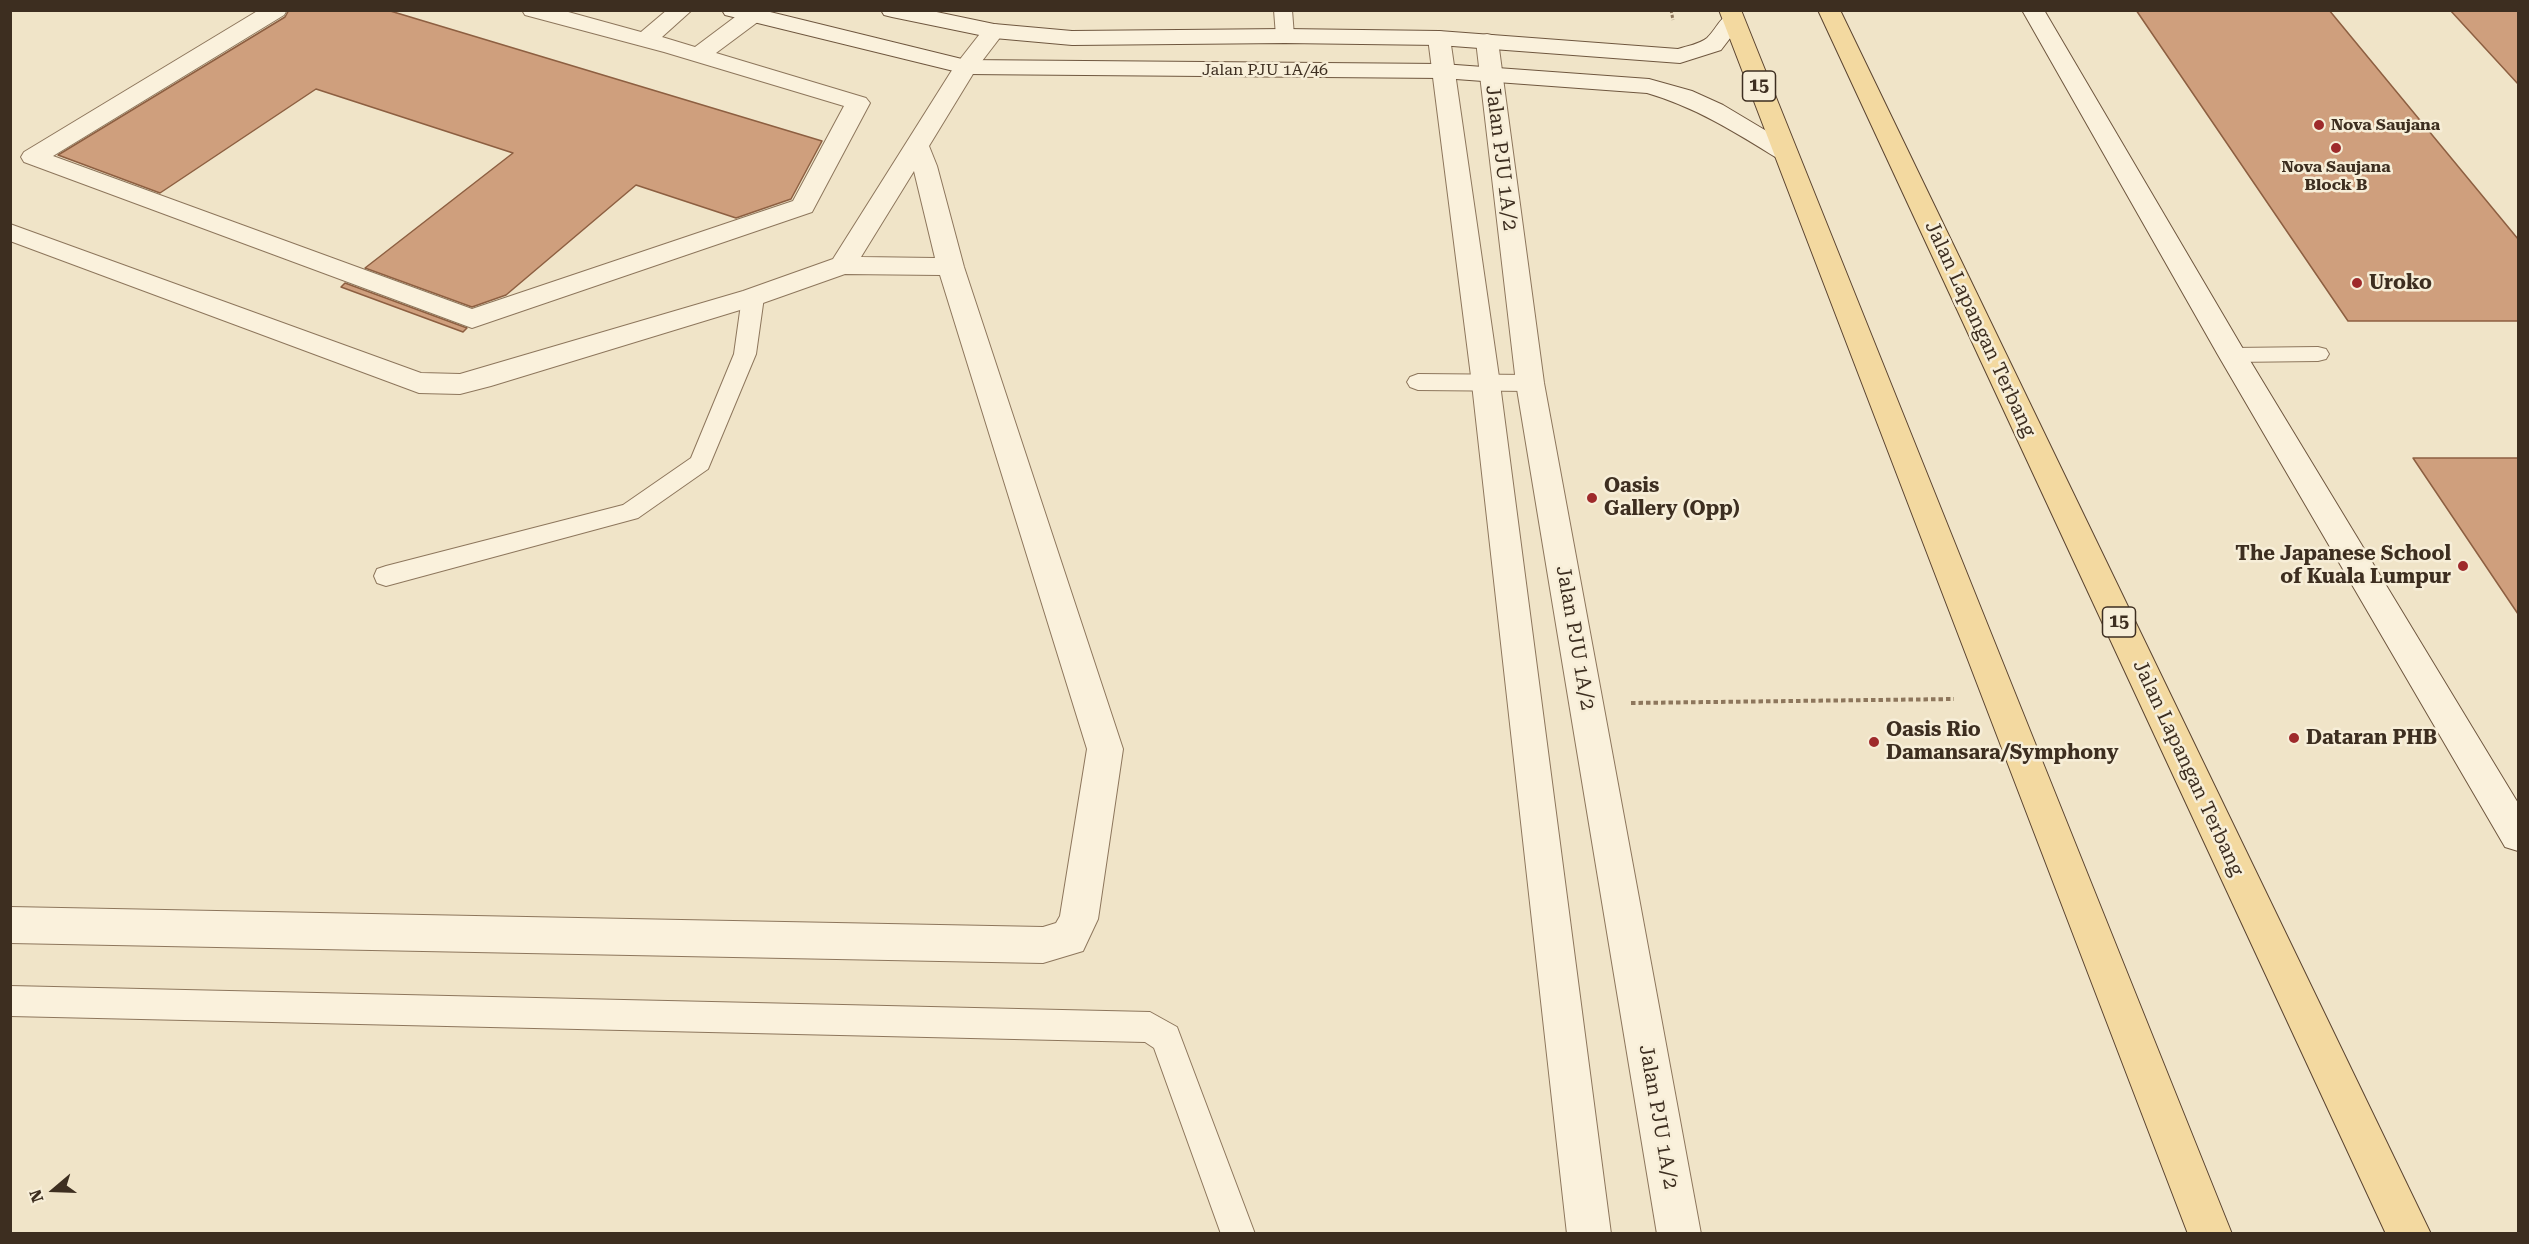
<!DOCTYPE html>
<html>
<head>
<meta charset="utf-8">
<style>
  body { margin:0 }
  #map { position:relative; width:2529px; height:1244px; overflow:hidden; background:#f0e4c8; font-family:"Roboto Serif",serif }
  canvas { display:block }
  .frame { position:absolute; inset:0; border:12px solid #3d2e20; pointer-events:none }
  .north { position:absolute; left:24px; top:1160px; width:60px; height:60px; -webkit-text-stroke:4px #f7eed8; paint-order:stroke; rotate:251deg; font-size:16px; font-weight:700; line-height:24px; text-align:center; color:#3d2e20 }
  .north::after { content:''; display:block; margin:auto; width:21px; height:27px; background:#3d2e20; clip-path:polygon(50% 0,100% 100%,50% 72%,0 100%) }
</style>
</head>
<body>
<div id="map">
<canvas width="2529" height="1244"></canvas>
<div class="frame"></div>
<div class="north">N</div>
</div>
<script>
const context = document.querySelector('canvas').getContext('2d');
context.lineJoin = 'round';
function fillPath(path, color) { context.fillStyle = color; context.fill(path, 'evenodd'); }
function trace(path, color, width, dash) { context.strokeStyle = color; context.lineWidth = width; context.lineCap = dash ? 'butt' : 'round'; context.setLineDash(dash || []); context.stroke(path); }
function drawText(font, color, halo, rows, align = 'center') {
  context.font = font + ' "Roboto Serif",serif'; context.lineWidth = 5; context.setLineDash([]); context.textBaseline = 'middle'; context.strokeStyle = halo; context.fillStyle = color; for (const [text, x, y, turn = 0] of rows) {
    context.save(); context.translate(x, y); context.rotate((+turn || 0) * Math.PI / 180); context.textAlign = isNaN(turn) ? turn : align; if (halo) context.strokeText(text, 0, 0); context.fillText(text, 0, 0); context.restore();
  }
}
const building = new Path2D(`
  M289 10H387L822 141 791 199 736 218 636 185 506 295 472 307 365 268 513 153 316 89 160 193 58 155 285 17Z
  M2136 10H2329L2518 239V321H2348Z
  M2450 10H2518V84Z
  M345 283 467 328 463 332 341 287Z
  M2413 458H2518V614Z`);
const pathFar1 = new Path2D(`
  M1671 10 1673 20`);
const path = new Path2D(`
  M1631 703 1954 699`);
const lane = new Path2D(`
  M1274 10H1292L1294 36 1291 40H1279L1276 36Z
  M753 290 760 292 764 297 756 354 708 469 638 518 386 586 377 583 374 576 377 569 386 566 623 505 691 458 734 354 742 297 746 292Z
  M2318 347 2326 349 2329 354 2326 359 2318 361 2232 362 2224 360 2221 355 2224 350 2232 348Z
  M1418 374 1530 375 1538 378 1541 383 1538 388 1530 391 1418 390 1410 387 1407 382 1410 377Z
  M10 986 1150 1012 1177 1027 1255 1234H1221L1154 1048 1145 1042 10 1016Z`);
const street = new Path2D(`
  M259 10H287L284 15 53 156 472 309 793 201 844 106 664 52 525 15 522 10H561L641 32 667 10H692L662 37 695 47 743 11H759L762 16 759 21 716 53 866 98 870 103 812 212 472 328 24 162 21 157 24 152Z
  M994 24 1002 26 1005 31 976 69 929 146 937 166 964 267 1123 749 1098 919 1083 951 1043 963 10 943V907L1043 927 1056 923 1060 916 1087 749 940 275 845 274 763 303 491 386 460 394 419 393 10 241V224L421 373 460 374 743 291 833 259 954 67 986 26ZM914 171 935 258 861 257Z
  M1439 31 1447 33 1450 38 1500 384 1611 1234H1567L1472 384 1428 38 1431 33Z
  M1487 34 1495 36 1498 41 1544 383 1701 1234H1657L1516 383 1476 41 1479 36Z`);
const secondary = new Path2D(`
  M722 10H762L966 60 1442 64 1649 79 1692 91 1723 105 1795 148 1798 153 1795 158 1786 160 1777 158C1735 132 1695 107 1647 93L1442 78 966 74 725 15Z
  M881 10H927L994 24 1072 31 1285 29 1439 31 1678 49C1687 46 1700 44 1707 38 1719 27 1721 10 1741 15L1744 20 1721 50 1680 63 1439 45 1285 43 1072 45 994 38 892 17 884 15Z
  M2022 10H2044L2246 354 2518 803V851L2505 847 2218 355Z`);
const primary = new Path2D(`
  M1719 10H1741L2232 1234H2188Z
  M1818 10H1840L2431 1234H2386Z`);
const markers = [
  [2319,125,6,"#9e2a2b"],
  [2336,148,6,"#9e2a2b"],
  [2357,283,6,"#9e2a2b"],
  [1592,498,6,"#9e2a2b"],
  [2463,566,6,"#9e2a2b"],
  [2294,738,6,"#9e2a2b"],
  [1874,742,6,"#9e2a2b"]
];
const farStreetnames = [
  ["Jalan PJU 1A/46",1265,70]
];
const farPoinames = [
  ["Nova Saujana",2331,125],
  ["Nova Saujana",2336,167,"center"],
  ["Block B",2336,185,"center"]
];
const shields = [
  [1759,86,33],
  [2119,622,33]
];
const shieldNames = [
  ["15",1759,86],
  ["15",2119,622]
];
const streetNames = [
  ["Jalan PJU 1A/2",1501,158,83],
  ["Jalan Lapangan Terbang",1980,329,65],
  ["Jalan PJU 1A/2",1575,638,80],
  ["Jalan Lapangan Terbang",2188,768,65],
  ["Jalan PJU 1A/2",1658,1117,80]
];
const poiNames = [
  ["Uroko",2369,283],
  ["Oasis",1604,486],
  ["Gallery (Opp)",1604,509],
  ["The Japanese School",2451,554,"right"],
  ["of Kuala Lumpur",2451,577,"right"],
  ["Oasis Rio",1886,730],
  ["Damansara/Symphony",1886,753],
  ["Dataran PHB",2306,738]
];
fillPath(building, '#cf9f7d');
trace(building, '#8d5f41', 1.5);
trace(lane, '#8d765c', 2);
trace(street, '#8d765c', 2);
trace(secondary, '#6f573f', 2);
trace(primary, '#5b4430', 2);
trace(pathFar1, '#8d765c', 3, [3, 2]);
trace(path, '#8d765c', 4, [4.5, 3]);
fillPath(lane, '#faf1dc');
fillPath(street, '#faf1dc');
fillPath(secondary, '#faf1dc');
fillPath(primary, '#f3d9a0');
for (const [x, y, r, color] of markers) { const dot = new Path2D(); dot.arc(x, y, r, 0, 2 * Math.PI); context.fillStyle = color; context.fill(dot); trace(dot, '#f7eed8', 2); }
drawText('16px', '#3d2e20', '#f7eed8', farStreetnames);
drawText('bold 16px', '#3d2e20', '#f7eed8', farPoinames, 'left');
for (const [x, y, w] of shields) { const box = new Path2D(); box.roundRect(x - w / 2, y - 15, w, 30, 4.5); context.fillStyle = '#f7eed8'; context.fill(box); trace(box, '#3d2e20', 1.5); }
drawText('bold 18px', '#3d2e20', null, shieldNames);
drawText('20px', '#3d2e20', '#f7eed8', streetNames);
drawText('bold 20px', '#3d2e20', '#f7eed8', poiNames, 'left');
</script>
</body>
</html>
